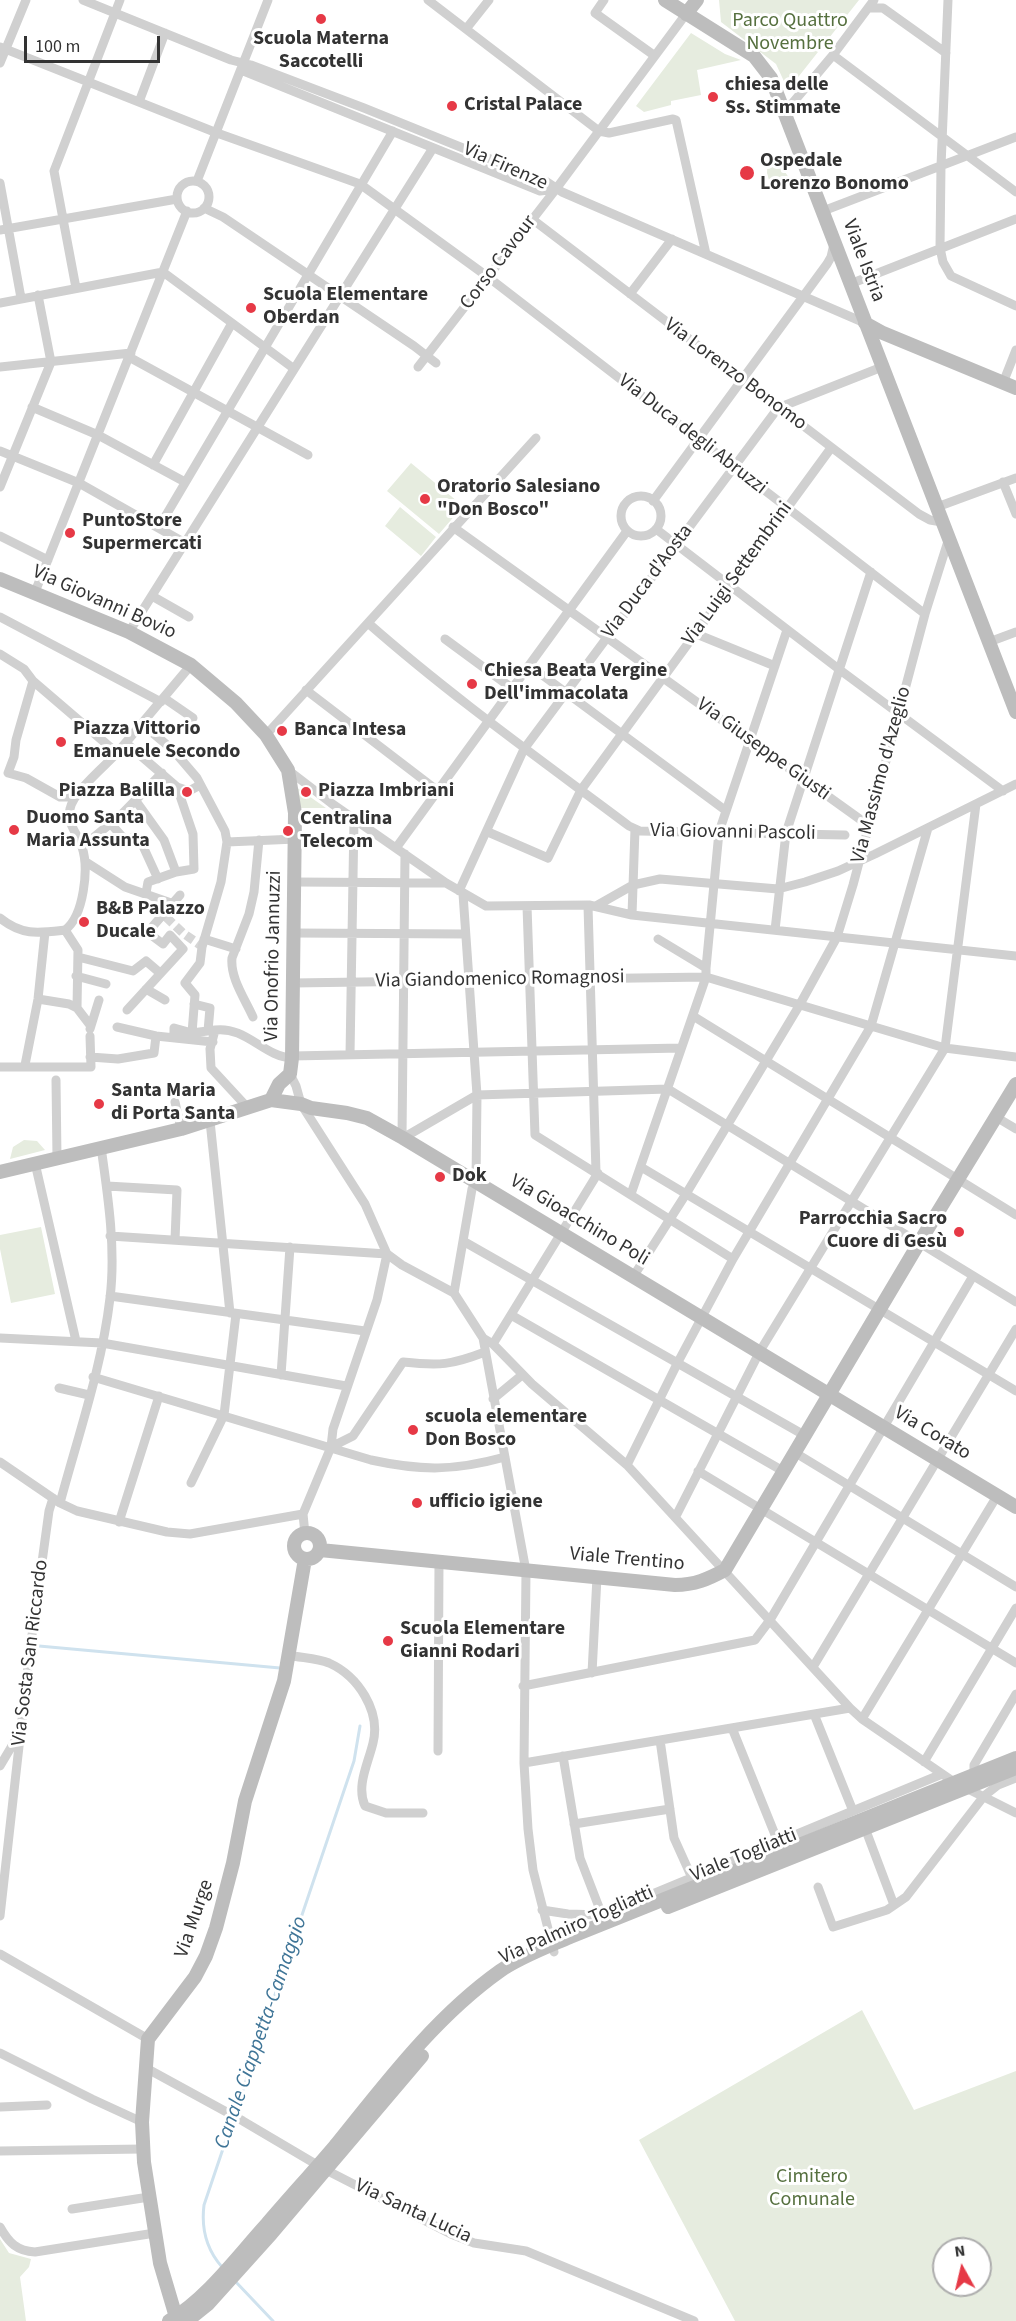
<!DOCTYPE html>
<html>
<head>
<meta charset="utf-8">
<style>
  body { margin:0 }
  #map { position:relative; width:1016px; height:2321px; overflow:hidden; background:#fff; font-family:"Source Sans 3",sans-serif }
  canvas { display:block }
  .north { position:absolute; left:932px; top:2237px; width:60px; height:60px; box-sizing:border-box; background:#fff; border:2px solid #adadad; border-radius:50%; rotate:352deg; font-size:16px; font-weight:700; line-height:24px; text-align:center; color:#333 }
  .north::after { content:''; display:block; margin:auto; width:21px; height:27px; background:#e63946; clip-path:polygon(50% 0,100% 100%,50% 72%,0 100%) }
  .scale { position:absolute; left:24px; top:36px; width:136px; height:27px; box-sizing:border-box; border:3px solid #333; border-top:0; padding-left:8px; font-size:18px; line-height:21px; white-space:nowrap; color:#333; -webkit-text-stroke:4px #fff; paint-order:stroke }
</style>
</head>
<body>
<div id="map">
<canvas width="1016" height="2321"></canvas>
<div class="north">N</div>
<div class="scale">100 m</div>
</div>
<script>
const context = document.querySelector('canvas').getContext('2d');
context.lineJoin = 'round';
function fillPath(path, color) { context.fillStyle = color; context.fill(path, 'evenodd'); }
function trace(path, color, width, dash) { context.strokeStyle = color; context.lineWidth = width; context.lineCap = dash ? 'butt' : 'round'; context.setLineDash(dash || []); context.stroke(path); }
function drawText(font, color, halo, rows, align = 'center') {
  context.font = font + ' "Source Sans 3",sans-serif'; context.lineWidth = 6; context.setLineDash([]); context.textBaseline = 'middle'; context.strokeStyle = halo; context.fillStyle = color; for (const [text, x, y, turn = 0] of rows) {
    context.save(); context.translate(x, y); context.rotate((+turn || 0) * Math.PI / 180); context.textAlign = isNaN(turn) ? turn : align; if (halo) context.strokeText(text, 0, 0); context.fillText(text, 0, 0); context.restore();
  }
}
const green = new Path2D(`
  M719 0H859L788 90 776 64 721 22Z
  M691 33 725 54 741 60 697 70 701 95 671 101V105L644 112 636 106Z
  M770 152 774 155 791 181 770 184 767 173 768 153Z
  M411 463 463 506 439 534 387 491Z
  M400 507 436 537 421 556 385 526Z
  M296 787 326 808H300Z
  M24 1140 37 1141 45 1150 10 1159 13 1147Z
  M41 1227 55 1294 11 1303 0 1249V1235Z
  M862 2010 914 2110 1016 2071V2321H735L639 2140ZM944 2249H980V2285H944Z
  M0 2239 9 2253 31 2259 29 2267 20 2277 26 2321H0Z`);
const stream = new Path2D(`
  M39 1646 280 1668
  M222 2267C206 2249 201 2229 204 2205L354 1761 360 1726
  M235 2281 273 2321`);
const streetTunnel = new Path2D(`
  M166 917 183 933 200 945`);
const street = new Path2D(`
  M83 0 231 60 251 65 364 108 547 182 562 192 865 323
  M428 0 599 131 609 133 673 119 676 120 706 254
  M604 0 595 13 655 56
  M948 0 941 166 940 248 943 262 951 276 1016 306
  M868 8H883L946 53
  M466 29 489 0
  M0 47 217 133 360 184 488 277 925 614
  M833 55 1016 192
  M0 63 26 0
  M241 70 540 191 556 189
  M139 102 165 33
  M785 112 833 55 874 0
  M197 181 268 0
  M177 197a16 16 0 1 1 32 0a16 16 0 1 1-32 0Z
  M0 183 21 298
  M204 208 223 217 414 346 436 363
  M823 211 1016 137
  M532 219 919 514 930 520 942 522
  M0 230 177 199
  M850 284 1016 219
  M76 288 54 171 120 0
  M630 294 672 239
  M0 303 163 272 293 368
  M129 357 308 455
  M0 367 131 353
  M418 367 556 189 686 14
  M1003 383 1016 350
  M32 407 98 435 185 482
  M0 451 79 483 185 543
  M153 465 232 323
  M1003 482 1016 514
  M0 487 51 362 38 295
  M621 516a20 20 0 1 1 40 0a20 20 0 1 1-40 0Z
  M653 501 827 264 831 257 834 244
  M937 507 1016 478
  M159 527 393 131
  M453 527 868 825
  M656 529 840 670 1003 791
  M0 536 48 560
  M35 592 187 211
  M152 596 189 617
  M0 617 161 702
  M368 623C451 696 541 760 629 826L640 831 845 835
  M129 632 433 148
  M694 633 775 666
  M445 639 513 689
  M989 642 1016 632
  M0 654 24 669 33 681
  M530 666 725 810
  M306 690 438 791
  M164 698 193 718
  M142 724 173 750 197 778 225 831 227 842 221 882 202 947 200 963 185 983 195 995 192 1033
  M266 735 536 438
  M126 743 177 787 189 791 200 785
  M117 753 191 665
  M288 770 331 803 446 883 486 906 589 905 632 915 1016 956
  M136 801 164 840 176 872
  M111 824 126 841 135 836 142 844 158 879
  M488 832 548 858 581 790 831 448
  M227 842 296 839
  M82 847 122 814 162 773
  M396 848 627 531
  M86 862 125 887 174 904
  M295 882 446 883
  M459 891 524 749 778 408 882 367
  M146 893 148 882 176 872 194 869 193 834 177 787
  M527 906 535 1135 733 1259
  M588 906 596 1172
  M596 906 633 885 660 879 778 889 805 882 838 871 875 854 1016 784
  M632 915 635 829
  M0 918C22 936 39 933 65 930
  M65 930C84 916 89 868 82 847 78 834 66 823 70 809 73 792 105 766 117 753L33 681 16 740 14 757 8 773 26 778 60 797H75
  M65 930 78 950 77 1008
  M775 930 786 833 871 572
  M294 933 465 934
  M151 935 153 926 180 895
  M204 939 236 949
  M658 939 706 968V977L945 1048 1016 1057
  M78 957 133 971 146 961 160 973
  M706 968 719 832 787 630
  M76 976 106 984
  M293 983 706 977 631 1194
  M146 989 165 1000
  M38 999 69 1004 77 1008 90 1025
  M194 1004 210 1008 208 1031
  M127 1010 183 949 170 935 163 944 151 935 136 933
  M693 1016 1016 1215
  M253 1017C245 999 230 978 232 958L249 914 254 892 259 840
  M117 1027 156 1036 213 1042
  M90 1029 99 1000
  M215 1030C246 1026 264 1057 292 1058
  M174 1038V1028L192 1033 215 1030 210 1049 211 1068 247 1107
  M350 1055 354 819
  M292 1056 681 1048
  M90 1057 118 1059 154 1053 156 1036
  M25 1065 38 999 45 932
  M0 1067H91L90 1036
  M290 1074 296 1086 301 1104 365 1204 387 1254 402 1265 454 1293 483 1338 526 1571 524 1763 528 1829 533 1870 554 1952
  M56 1080 57 1158
  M175 1102 181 1129
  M996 1117 1016 1129
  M210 1121 230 1313
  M402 1137 405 854
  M403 1138 477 1095 668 1089 1016 1302
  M35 1163 76 1341
  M641 1167 1016 1391
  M107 1186 177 1190 175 1240
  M110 1236 387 1254
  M463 1241 804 1435
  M633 1277 686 1194 799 1006 837 937 853 885 925 614 949 538
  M454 1293 472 1189 476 1181 477 1095 463 894
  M110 1296 365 1331
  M511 1315 783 1471
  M0 1338 102 1343 346 1386
  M483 1338 493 1344 532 1384 627 1465 850 1708 862 1719 954 1782
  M493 1344 598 1173
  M281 1375 290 1247
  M93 1377 371 1460C422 1471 454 1471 505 1457
  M59 1388 89 1395
  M493 1399 522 1375
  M331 1447 353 1436 403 1362C440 1366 451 1365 485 1352
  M794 1452 1016 1587
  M0 1462 60 1503 77 1511 167 1532 190 1534 303 1514
  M627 1465 678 1362 733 1259 871 1026 928 828
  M698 1471 1016 1663
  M191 1483 224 1415 236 1314
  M60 1503C78 1436 102 1367 110 1298 116 1249 108 1196 101 1147
  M676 1516 760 1351 945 1048 976 804
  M119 1522 159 1396
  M305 1534 303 1514 331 1447 333 1429 377 1300 387 1254
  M288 1655C301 1658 317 1658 329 1663 358 1676 381 1711 373 1743 368 1764 356 1786 365 1806L386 1813H423
  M813 1667 1016 1329
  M592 1673 597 1577
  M523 1686 755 1640 770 1620 973 1276
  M814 1714 853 1811
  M862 1719 997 1496
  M732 1728 778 1842
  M660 1740 674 1838 692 1878
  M438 1751 439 1562
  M563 1756 580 1858 602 1915
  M924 1762 1016 1608
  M524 1763 850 1708
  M0 1766 19 1734
  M974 1774V1765L1016 1694
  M966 1788 1016 1813
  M574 1824 670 1809
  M865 1828 894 1905
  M818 1887 833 1927 887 1910 906 1897 984 1796 998 1785 1016 1778
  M542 1910 568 1914 602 1915 942 1774
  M0 1916 29 1657 49 1511 53 1498
  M0 1954 148 2039
  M0 2053 92 2099 142 2122
  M146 2068 243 2121 326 2170 451 2234 474 2243 526 2251 694 2321
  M0 2107 47 2105
  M0 2151 143 2149
  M72 2209 149 2197
  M0 2227C9 2243 17 2251 35 2252L155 2233`);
const secondary = new Path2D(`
  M665 0 754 56 771 78 1016 712
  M686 14 697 0
  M865 323 883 333 1016 388
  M0 579 129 632 191 665 236 703 266 735 288 770 295 813 292 1058 290 1074 279 1084 271 1100
  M0 1172 181 1129 271 1100 301 1104 311 1108 347 1113 367 1118 403 1138 1016 1507
  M294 1546a13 13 0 1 1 26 0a13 13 0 1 1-26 0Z
  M320 1550 675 1585C695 1585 708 1579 725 1570L919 1243 1016 1084
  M668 1907 1016 1768
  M176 2317 160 2263 144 2162 142 2122 148 2039 195 1977 206 1956 216 1928 233 1863 245 1801 284 1681 305 1559
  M169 2321C208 2297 236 2258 266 2225 289 2198 312 2173 335 2146 385 2084 435 2017 500 1971 520 1957 547 1947 570 1937L1016 1758
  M187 2321 208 2304 271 2234 422 2056`);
const markers = [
  [321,19,6,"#e63946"],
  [713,97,6,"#e63946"],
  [452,106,6,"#e63946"],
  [747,173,8,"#e63946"],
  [251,308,6,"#e63946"],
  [425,499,6,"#e63946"],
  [70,533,6,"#e63946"],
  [472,684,6,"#e63946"],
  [282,731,6,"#e63946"],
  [61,742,6,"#e63946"],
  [187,792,6,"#e63946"],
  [306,792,6,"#e63946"],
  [14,830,6,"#e63946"],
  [288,831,6,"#e63946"],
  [84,922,6,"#e63946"],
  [99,1104,6,"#e63946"],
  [440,1177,6,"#e63946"],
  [959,1232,6,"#e63946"],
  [413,1430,6,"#e63946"],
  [417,1503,6,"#e63946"],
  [388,1641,6,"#e63946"]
];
const parkNames = [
  ["Parco Quattro",790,22],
  ["Novembre",790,45],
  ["Cimitero",812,2178],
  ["Comunale",812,2201]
];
const poiNames = [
  ["Scuola Materna",321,40,"center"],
  ["Saccotelli",321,63,"center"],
  ["chiesa delle",725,86],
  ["Ss. Stimmate",725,109],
  ["Cristal Palace",464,106],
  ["Ospedale",760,162],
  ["Lorenzo Bonomo",760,185],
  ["Scuola Elementare",263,296],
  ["Oberdan",263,319],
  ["Oratorio Salesiano",437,488],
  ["\"Don Bosco\"",437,511],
  ["PuntoStore",82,522],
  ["Supermercati",82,545],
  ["Chiesa Beata Vergine",484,672],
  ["Dell'immacolata",484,695],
  ["Piazza Vittorio",73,730],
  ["Emanuele Secondo",73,753],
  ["Banca Intesa",294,731],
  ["Piazza Balilla",175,792,"right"],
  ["Piazza Imbriani",318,792],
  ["Duomo Santa",26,819],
  ["Maria Assunta",26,842],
  ["Centralina",300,820],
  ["Telecom",300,843],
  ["B&B Palazzo",96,910],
  ["Ducale",96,933],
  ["Santa Maria",111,1092],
  ["di Porta Santa",111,1115],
  ["Dok",452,1177],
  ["Parrocchia Sacro",947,1220,"right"],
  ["Cuore di Gesù",947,1243,"right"],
  ["scuola elementare",425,1418],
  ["Don Bosco",425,1441],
  ["ufficio igiene",429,1503],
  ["Scuola Elementare",400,1630],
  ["Gianni Rodari",400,1653]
];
const streetNames = [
  ["Via Firenze",505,167,24],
  ["Viale Istria",863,261,69],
  ["Corso Cavour",499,263,-53],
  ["Via Lorenzo Bonomo",735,375,37],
  ["Via Duca degli Abruzzi",692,435,38],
  ["Via Luigi Settembrini",738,574,-54],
  ["Via Duca d'Aosta",648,582,-53],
  ["Via Giovanni Bovio",104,603,24],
  ["Via Giuseppe Giusti",763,750,36],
  ["Via Massimo d'Azeglio",882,775,-75],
  ["Via Giovanni Pascoli",733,833,1],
  ["Via Onofrio Jannuzzi",274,956,-89],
  ["Via Giandomenico Romagnosi",500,980,-1],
  ["Via Gioacchino Poli",579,1221,31],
  ["Via Corato",932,1434,31],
  ["Viale Trentino",627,1560,5],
  ["Via Sosta San Riccardo",31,1653,-83],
  ["Viale Togliatti",744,1856,-22],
  ["Via Murge",195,1919,-71],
  ["Via Palmiro Togliatti",577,1926,-24],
  ["Via Santa Lucia",413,2212,25]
];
const waterNames = [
  ["Canale Ciappetta-Camaggio",262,2033,-71]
];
fillPath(green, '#e6ecdf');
trace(stream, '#cfe2ee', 3);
trace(streetTunnel, '#d6d6d6', 9, [9, 4.5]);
trace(street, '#d0d0d0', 9);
trace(secondary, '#bdbdbd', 14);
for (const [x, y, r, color] of markers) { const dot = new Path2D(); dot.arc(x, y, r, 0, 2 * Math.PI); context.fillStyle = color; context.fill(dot); trace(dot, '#fff', 2); }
drawText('20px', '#56703f', '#fff', parkNames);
drawText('bold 20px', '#333', '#fff', poiNames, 'left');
drawText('20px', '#333', '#fff', streetNames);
drawText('italic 21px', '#3f7597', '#fff', waterNames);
</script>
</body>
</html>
